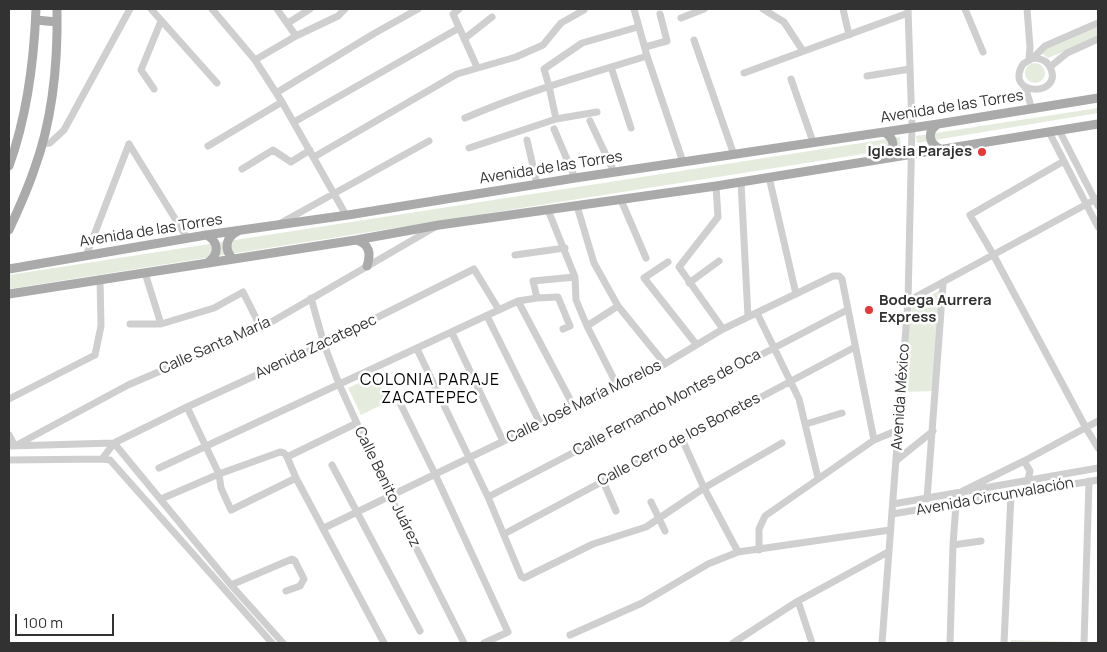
<!DOCTYPE html>
<html>
<head>
<meta charset="utf-8">
<style>
  body { margin:0 }
  #map { position:relative; width:1107px; height:652px; overflow:hidden; background:#fff; font-family:Manrope,sans-serif }
  canvas { display:block }
  .frame { position:absolute; inset:0; border:10px solid #323232; pointer-events:none }
  .scale { position:absolute; left:15px; top:614px; width:99px; height:22px; box-sizing:border-box; border:2px solid #323232; border-top:0; padding-left:6px; font-size:15px; line-height:18px; white-space:nowrap; color:#323232; -webkit-text-stroke:4px #fff; paint-order:stroke }
</style>
</head>
<body>
<div id="map">
<canvas width="1107" height="652"></canvas>
<div class="frame"></div>
<div class="scale">100 m</div>
</div>
<script>
const context = document.querySelector('canvas').getContext('2d');
context.lineJoin = 'round';
function fillPath(path, color) { context.fillStyle = color; context.fill(path, 'evenodd'); }
function trace(path, color, width, dash) { context.strokeStyle = color; context.lineWidth = width; context.lineCap = dash ? 'butt' : 'round'; context.setLineDash(dash || []); context.stroke(path); }
function drawText(font, color, halo, rows, align = 'center') {
  context.font = font + ' Manrope,sans-serif'; context.lineWidth = 5; context.setLineDash([]); context.textBaseline = 'middle'; context.strokeStyle = halo; context.fillStyle = color; for (const [text, x, y, turn = 0] of rows) {
    context.save(); context.translate(x, y); context.rotate((+turn || 0) * Math.PI / 180); context.textAlign = isNaN(turn) ? turn : align; if (halo) context.strokeText(text, 0, 0); context.fillText(text, 0, 0); context.restore();
  }
}
const green = new Path2D(`
  M1098 27V37L1048 58 1040 52Z
  M1025 73a10 10 0 1 1 20 0a10 10 0 1 1-20 0Z
  M1098 108V113L917 143 916 136Z
  M900 137 901 148 9 289V275Z
  M940 290 934 391 902 392 907 310Z
  M376 375 387 402 361 415 348 388Z
  M1011 640 1078 642V643H1011Z`);
const minor = new Path2D(`
  M151 9 217 83
  M212 9 255 60 282 102 346 215
  M277 9 296 36
  M459 9 453 14 477 67
  M634 9 647 56 683 162
  M763 9 784 22 803 51
  M843 9 849 35
  M965 9 983 52
  M1027 9 1030 47 1029 59
  M681 18 704 9
  M288 23 310 9
  M464 39 492 17
  M694 40 734 155
  M645 47 667 41 660 14
  M1033 58C1040 58 1047 61 1050 67 1065 97 1003 97 1023 64L1033 58 1045 46 1098 23
  M255 60 296 36 338 16 345 9
  M611 67 631 128
  M1050 67 1067 53 1098 39
  M744 73 908 13
  M867 76 910 69
  M791 79 813 142
  M1025 87 1032 109
  M154 89 141 70 161 21
  M276 93 375 33 418 9
  M465 118C524 92 586 75 647 56
  M556 119 549 86 544 69 582 43 638 27
  M590 121 614 172
  M294 122 459 28
  M554 129 575 178
  M1059 130 1098 206
  M1049 132 1098 227
  M527 140 537 184
  M42 144 50 143 64 130 130 9
  M129 144 187 238
  M208 146 282 102
  M469 148 556 119 597 112
  M314 157 457 74 516 57 543 45 561 23 584 10
  M1064 161 970 215 994 256 1086 428 1098 448
  M242 169 273 150 291 162 310 150
  M769 177 796 294
  M741 182 748 317
  M716 186 718 217 679 267 723 329
  M621 200 646 258
  M577 206 594 263 618 306 665 364
  M548 210 575 277 576 300 587 326 618 387
  M279 224 429 141
  M515 255 565 248
  M86 256 129 144
  M668 262 644 278 696 344
  M145 273 161 324
  M689 283 719 261
  M311 298 324 344 339 384 390 496 464 643
  M537 298 533 281 575 277
  M518 301 574 407
  M908 301 1098 198
  M757 313 799 399 818 478
  M487 316 540 423
  M130 324H161L214 308 243 292 261 328
  M587 326 618 306
  M452 333 503 441
  M417 349 488 497 521 576 524 578 593 544 646 527 704 488 782 443
  M9 399 95 355 101 326 100 279
  M401 405 435 474 508 632 484 643
  M187 407 219 474 221 488 231 510 296 478
  M806 424 842 413
  M9 435 15 446 128 385 261 328 435 227
  M682 439 704 488 738 552
  M9 446 114 443 231 585 283 643
  M287 457 296 478 384 643
  M102 459 114 443 187 407 324 344 474 269 499 310
  M9 460 102 459 110 460 272 643
  M897 460 933 431
  M1024 461 1030 471 1027 484
  M332 465 420 631
  M159 468 518 301 537 298 558 297 570 326 563 329
  M603 481 616 511
  M488 497 847 310
  M161 499 219 474 280 452 284 453 287 457 357 423
  M927 499 943 284
  M651 502 665 531
  M893 504 1098 468
  M892 514 1098 480
  M324 528 574 407 653 371 723 329 833 276H839L842 279 874 440
  M504 534 855 347
  M953 545 981 541
  M759 550V529L765 516 874 440 898 430
  M231 585 292 559 295 561 304 579 300 586 286 591
  M798 601 812 643
  M570 635 642 603 708 564 738 552 890 530
  M733 643 798 601 888 552
  M882 643 908 301 912 127 908 9
  M950 643 953 545 956 504 963 491 1024 461 1098 421
  M1004 643 1011 494
  M1084 643 1089 481`);
const major = new Path2D(`
  M36 20 57 22
  M938 124C927 131 928 143 940 149
  M884 132C895 138 896 149 886 158
  M9 166C27 116 34 62 36 9
  M9 230C18 210 27 191 34 170 53 119 58 62 57 9
  M206 235C219 241 220 255 207 263
  M356 240C370 244 371 254 367 266
  M233 259C223 249 226 237 238 231
  M9 269 206 235 348 215 575 178 938 124 1098 98
  M9 294 356 240 439 225 716 186 1098 124`);
const markers = [
  [982,152,5,"#e6383a"],
  [869,310,5,"#e6383a"]
];
const streetNames = [
  ["Avenida de las Torres",952,107,-9],
  ["Avenida de las Torres",551,168,-9],
  ["Avenida de las Torres",151,231,-9],
  ["Calle Santa María",215,346,-24],
  ["Avenida Zacatepec",316,347,-25],
  ["Avenida México",901,397,-86],
  ["Calle José María Morelos",584,402,-26],
  ["Calle Fernando Montes de Oca",667,403,-28],
  ["Calle Cerro de los Bonetes",679,440,-28],
  ["Calle Benito Juárez",387,487,64],
  ["Avenida Circunvalación",995,497,-10]
];
const poiNames = [
  ["Iglesia Parajes",972,152],
  ["Bodega Aurrera",879,301,"left"],
  ["Express",879,318,"left"]
];
const neighbourhoodNames = [
  ["COLONIA PARAJE",430,381],
  ["ZACATEPEC",430,399]
];
fillPath(green, '#e5ecde');
trace(minor, '#cfcfcf', 7);
trace(major, '#aaa', 9);
for (const [x, y, r, color] of markers) { const dot = new Path2D(); dot.arc(x, y, r, 0, 2 * Math.PI); context.fillStyle = color; context.fill(dot); trace(dot, '#fff', 2); }
drawText('15px', '#323232', '#fff', streetNames);
drawText('bold 15px', '#323232', '#fff', poiNames, 'right');
context.letterSpacing = '1px';
drawText('16px', '#000', '#fff', neighbourhoodNames);
context.letterSpacing = '0px';
</script>
</body>
</html>
